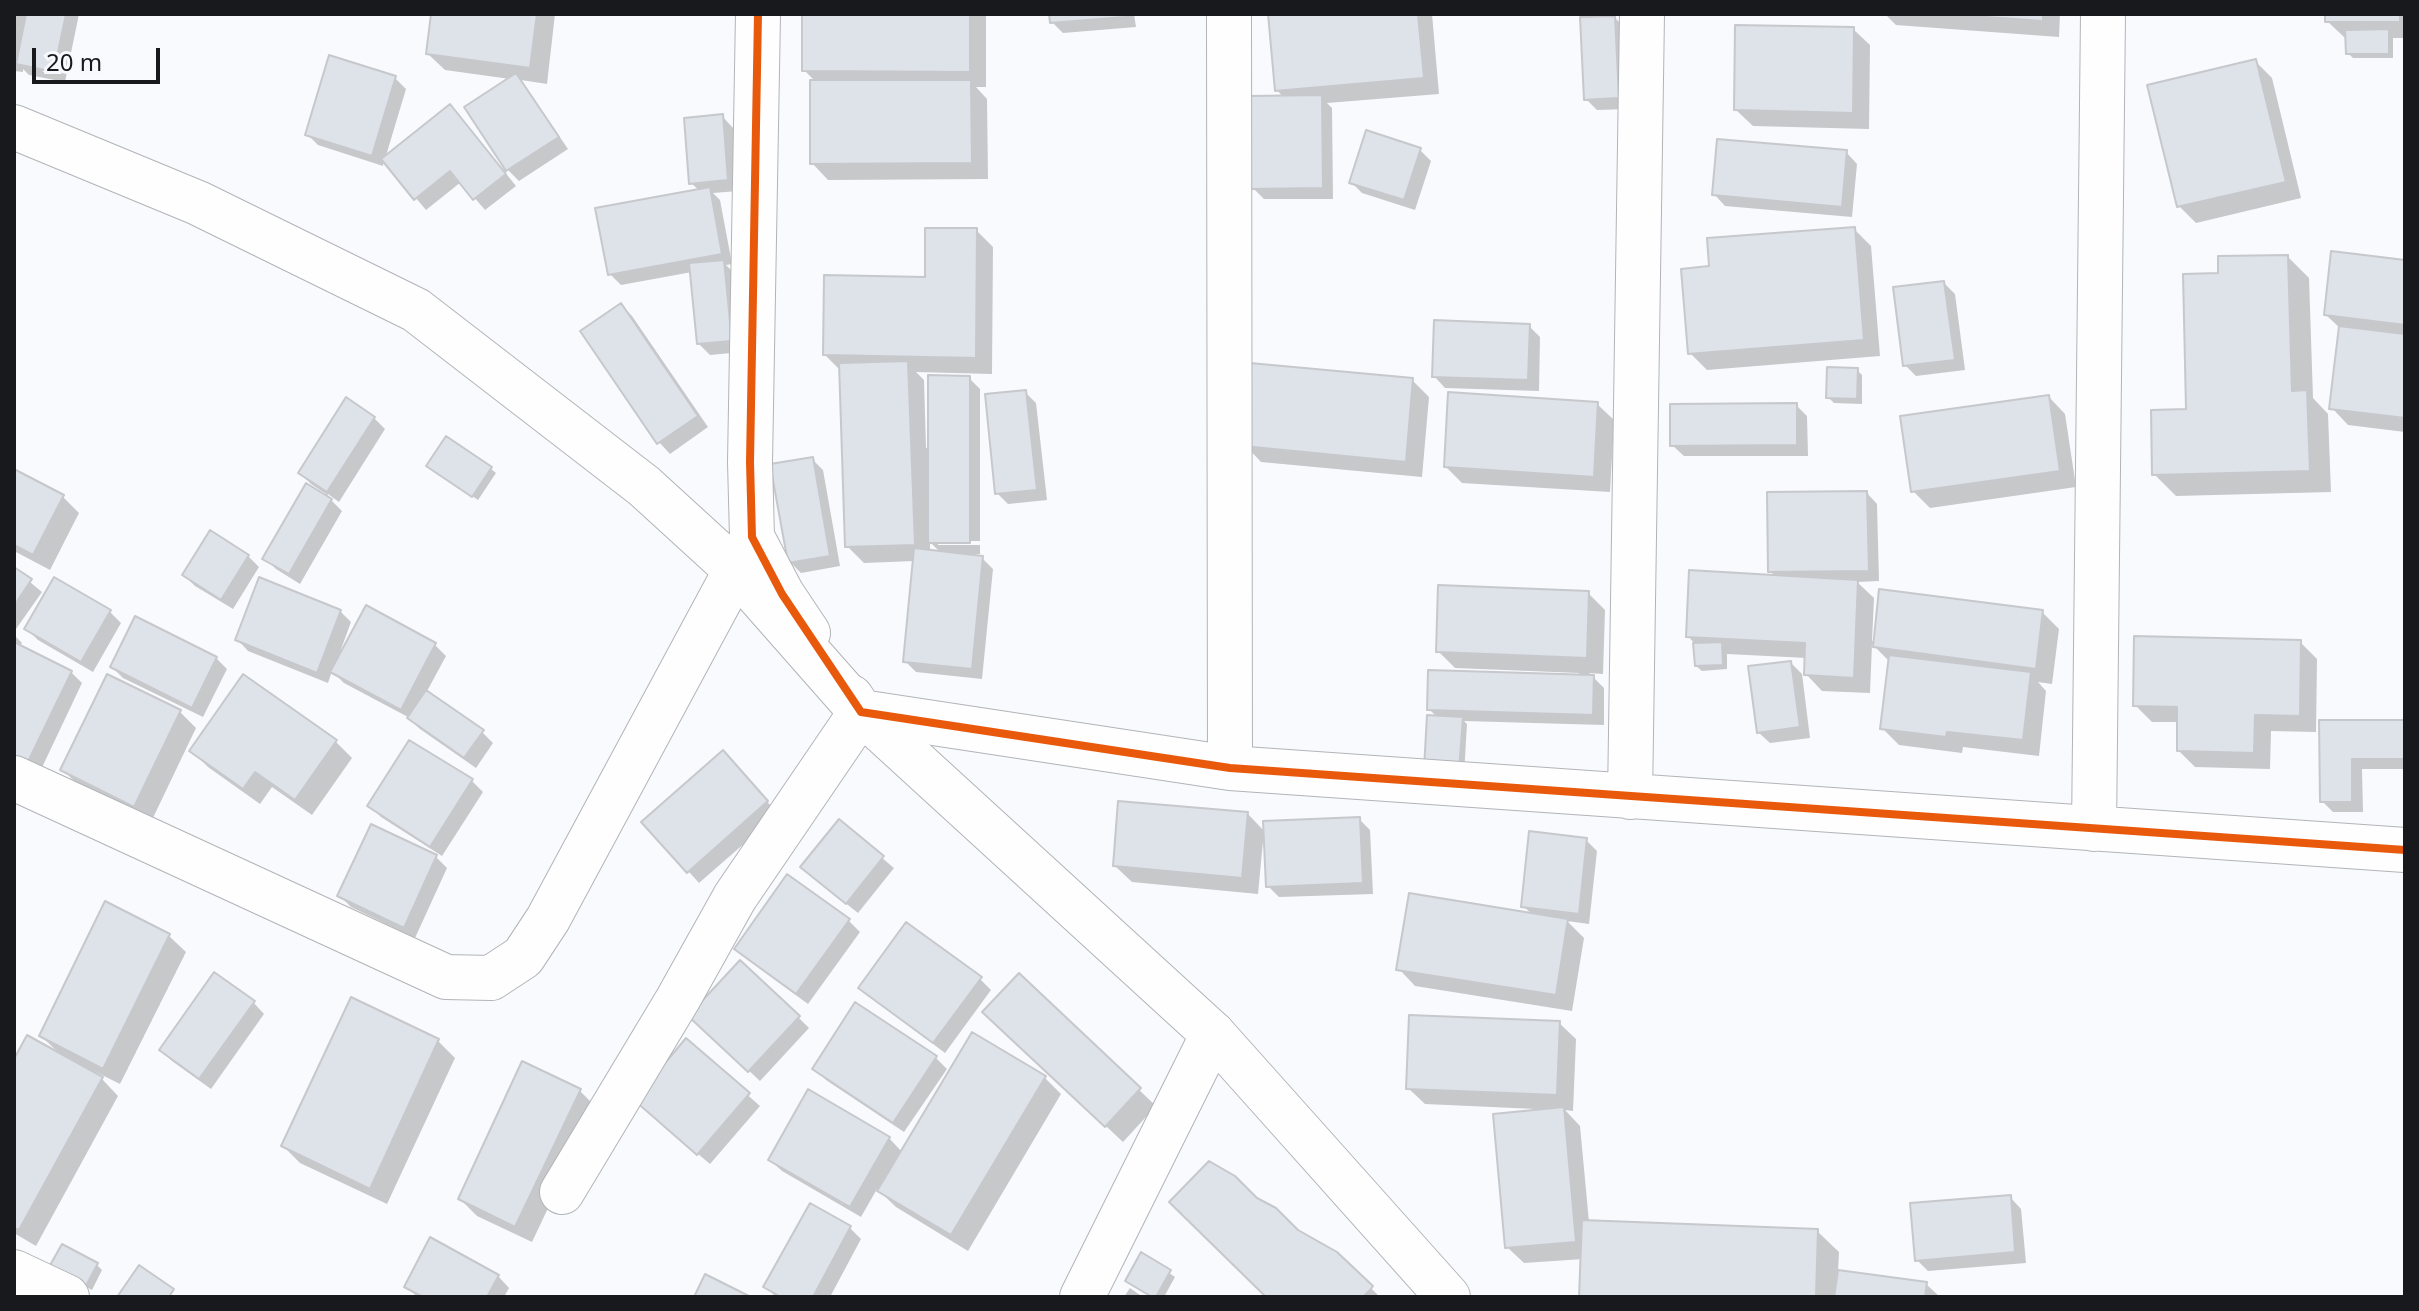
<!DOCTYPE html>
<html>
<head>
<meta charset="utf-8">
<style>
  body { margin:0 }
  #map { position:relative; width:2419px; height:1311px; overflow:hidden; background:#f8fafd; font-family:"Noto Sans",sans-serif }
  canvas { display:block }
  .frame { position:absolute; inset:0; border:16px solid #17191d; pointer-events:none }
  .scale { position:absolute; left:32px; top:48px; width:128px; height:36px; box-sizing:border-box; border:4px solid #17191d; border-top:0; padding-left:10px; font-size:24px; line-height:28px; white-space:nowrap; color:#17191d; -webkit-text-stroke:6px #f7f9fe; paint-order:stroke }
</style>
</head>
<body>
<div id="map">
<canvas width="2419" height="1311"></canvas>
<div class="frame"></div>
<div class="scale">20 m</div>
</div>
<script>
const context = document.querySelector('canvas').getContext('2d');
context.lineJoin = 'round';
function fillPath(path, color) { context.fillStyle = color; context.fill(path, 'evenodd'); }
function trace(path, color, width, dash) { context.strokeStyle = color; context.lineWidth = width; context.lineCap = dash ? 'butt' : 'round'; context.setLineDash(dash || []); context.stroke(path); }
const shadow = new Path2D(`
  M14 14H79L65 82 29 75 23 69V72L14 71Z
  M433 14H555L547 84 521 80 568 149 519 181 508 170 467 108 510 79 445 70 428 54Z
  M574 14H619V16Z
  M804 14H986V87H976L987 99 988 179 828 180 812 163 816 82 804 70Z
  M1051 14H1134L1136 27 1063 33 1052 22Z
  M1270 14H1432L1439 94 1327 103 1332 108 1333 199H1264L1253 188 1284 98 1277 90Z
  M1860 14H2060L2059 37 1896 25 1887 16Z
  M2327 14H2405V38H2393V58H2353L2348 53V37H2344L2327 21Z
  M1615 18 1626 29 1629 109 1597 110 1586 99Z
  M1853 29 1870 45 1869 129 1753 126 1736 110Z
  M2255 61 2272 78 2301 198 2196 223 2179 206Z
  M395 78 406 89 385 159 461 118 516 186 485 210 461 182 426 210 384 160 383 166 318 145 307 134Z
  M722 116 733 128 738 191 713 193 720 200 732 264 726 265 735 274 742 352 710 355 698 343 692 272 621 285 610 274 700 191 691 183Z
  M1419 149 1431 161 1415 210 1362 193 1351 182Z
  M1846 152 1857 164 1852 217 1725 206 1714 194Z
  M1854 229 1871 246 1880 356 1707 370 1690 353Z
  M976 230 993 247 992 374 916 372 924 380 926 448H930L969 378 980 389V554H971V557L982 558 993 569 982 679 916 672 905 661 914 561 864 563 847 546 841 371 825 355 927 279ZM938 541H980V545H938ZM930 542 941 553 930 552Z
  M2288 257 2309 278 2313 398 2328 414 2331 492 2176 496 2154 474 2188 411 2220 275Z
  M2405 262V432L2348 425 2332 408 2341 329 2326 315Z
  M1944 283 1955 294 1965 370 1916 376 1905 365Z
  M621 305 632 316 708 427 670 454 659 442Z
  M1529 326 1540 337 1539 391 1445 388 1434 376Z
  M1857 370 1862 375V404L1834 403 1828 397Z
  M1412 380 1429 397 1422 477 1261 462 1245 445Z
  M1025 392 1036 403 1047 500 1008 504 997 493Z
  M2049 397 2065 414 2076 487 1930 508 1913 491Z
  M1597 404 1614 420 1610 492 1462 483 1446 467Z
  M1796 405 1807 416 1808 456H1684L1672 445Z
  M374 418 385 429 339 502 328 494 327 496 342 511 300 584 276 569 265 558 326 494 311 484 300 473Z
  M812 459 823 470 840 566 801 573 790 562Z
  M490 468 496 473 478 500 434 470Z
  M14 471 63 497 79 513 50 570 14 551Z
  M1866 492 1877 504 1879 581 1857 582 1874 598 1872 641 2042 612 2059 629 2052 684 2038 682 2046 691 2039 756 1963 747 1962 753 1899 745 1882 728 1890 662 1872 644 1870 693 1822 691 1806 674 1807 658 1727 654V669L1702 671 1696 666 1695 644 1688 636 1776 577 1770 571Z
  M248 556 259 567 233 609 195 586 184 575Z
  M14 569 42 592 16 629 14 628Z
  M1588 593 1605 610 1603 674 1589 673 1604 688V725L1464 721 1467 724 1464 775 1437 717 1429 709 1579 677V673L1455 668 1438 651Z
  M340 611 351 622 340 652 342 653 435 645 446 656 426 693 482 732 493 743 476 768 420 729 408 717 344 683 332 671 328 683 248 651 237 639Z
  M110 612 121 623 93 672 38 640 27 629Z
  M14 635 22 643 19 647 71 672 82 683 37 778 14 767Z
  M2300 642 2317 659 2316 732 2271 731 2270 769 2195 767 2179 751V722H2152L2135 705Z
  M216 658 227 669 203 717 123 678 112 667Z
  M1791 663 1802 674 1810 738 1770 743 1758 732Z
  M180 712 196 728 151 822 79 786 63 770Z
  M2321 722H2405V769H2362L2363 812H2333L2322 801Z
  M336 742 352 758 312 815 272 787 260 804 208 767 191 750Z
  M734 764 778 814 699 883 644 822Z
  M472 781 483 792 442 856 381 817 370 806Z
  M1248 814 1265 832 1359 819 1370 830 1373 894 1279 897 1268 886 1266 841H1263L1258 894 1132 882 1115 866Z
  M839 822 894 868 858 913 814 878Z
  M1586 840 1597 851 1589 924 1567 921 1584 938 1572 1011 1415 986 1399 969 1533 915 1523 906Z
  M436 857 447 868 415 938 351 907 340 896Z
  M849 921 860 932 808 1004 748 960 736 949Z
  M169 936 186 952 120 1084 94 1071 93 1074 102 1079 118 1096 36 1246 14 1233V1063L59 1053 41 1036Z
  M1019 976 1156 1106 1123 1142 1001 1028Z
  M980 979 991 990 945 1053 872 998 861 987Z
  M352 999 438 1041 455 1058 387 1204 300 1163 283 1146Z
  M253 1002 264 1014 211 1089 172 1061 161 1050Z
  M798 1017 809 1028 760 1081 702 1027Z
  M1559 1023 1576 1039 1573 1111 1565 1110 1580 1126 1589 1222 1817 1231 1839 1252 1838 1272 1926 1284 1940 1297H1581L1583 1259 1524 1263 1507 1247 1536 1109 1425 1104 1408 1088Z
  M686 1041 760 1106 710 1164 647 1111Z
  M936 1058 947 1069 904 1132 826 1080 815 1069Z
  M1045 1078 1061 1094 968 1251 896 1207 877 1189 861 1217 782 1171 770 1160 889 1138 902 1152Z
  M579 1090 596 1107 532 1242 477 1216 460 1199Z
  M2010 1197 2021 1209 2026 1263 1928 1271 1917 1260Z
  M810 1206 850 1228 861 1239 830 1297H776L766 1287Z
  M1297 1232 1336 1254 1380 1297H1268Z
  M1142 1255 1175 1277 1164 1297H1152L1127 1280Z
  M97 1265 102 1270 92 1290 57 1272Z
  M498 1276 509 1288 504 1297H417L407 1286Z
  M1130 1288 1137 1293 1143 1297H1124Z`);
const building = new Path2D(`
  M26 14H66L54 72 16 64Z
  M431 14H537L530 68 426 54Z
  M802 14H970V72L802 71Z
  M1049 14H1125V17L1050 23Z
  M1268 14H1418L1424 78 1275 91Z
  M1944 14H2043V21Z
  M2325 14H2400V22H2325Z
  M1615 16 1619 98 1584 100 1580 17Z
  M1735 25 1854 27 1853 113 1734 110Z
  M2389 29V54H2346L2345 30Z
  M329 55 396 76 372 156 305 135Z
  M2256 59 2286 182 2177 207 2147 85Z
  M516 73 559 137 506 171 464 107Z
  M810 80H971L972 163 810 164Z
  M1322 95 1323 188 1251 189 1249 96Z
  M450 104 506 174 473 200 450 171 414 200 381 159Z
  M723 114 728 180 689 184 684 118Z
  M1366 130 1421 148 1404 200 1349 183Z
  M1717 139 1847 150 1842 207 1712 195Z
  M710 187 722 254 608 275 595 208Z
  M1855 227 1864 340 1688 354 1681 269 1709 266 1707 238Z
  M925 228H977L976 358 823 355 824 275 925 277Z
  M2331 251 2405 260V325L2324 315Z
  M2288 255 2292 391 2307 390 2310 471 2152 475 2151 410 2186 409 2183 274 2218 273V256Z
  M724 260 732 341 697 344 689 263Z
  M1944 281 1955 360 1903 366 1893 287Z
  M621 303 698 416 657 444 580 331Z
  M1434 320 1530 324 1528 380 1432 377Z
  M2339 326 2405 334V418L2329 409Z
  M908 361 915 545 845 547 839 363Z
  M1250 363 1413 378 1406 462 1243 446Z
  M1827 367 1858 368 1857 399 1826 398Z
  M928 375 970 376V543H928Z
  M1026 390 1037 490 995 494 985 394Z
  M1448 392 1598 402 1594 477 1444 467Z
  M2049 395 2060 471 1911 492 1900 416Z
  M346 397 375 417 327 492 298 473Z
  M1797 403V445L1670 446V404Z
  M446 436 492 467 472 497 426 466Z
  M813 457 830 556 788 563 770 464Z
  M14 469 64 495 33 555 14 545Z
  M306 483 332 499 289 574 262 559Z
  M1867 491 1869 571 1768 572 1767 492Z
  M210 530 249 555 221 600 182 575Z
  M914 548 983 556 972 669 903 662Z
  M14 567 32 579 14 606Z
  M1689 570 1858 580 1854 678 1804 675 1805 643 1686 637Z
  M54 577 111 610 81 662 24 629Z
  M259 577 341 610 317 673 235 640Z
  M1438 585 1589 591 1587 658 1436 652Z
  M1879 589 2043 610 2036 669 1873 647Z
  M366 605 436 643 401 710 330 672Z
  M135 616 217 657 192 708 110 667Z
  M2134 636 2301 640 2300 716 2255 715 2254 753 2177 751V707L2133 706Z
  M14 642 72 671 25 768 14 763Z
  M1722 642 1723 665 1695 666 1693 643Z
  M1889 655 2031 672 2023 740 1947 732 1946 737 1880 729Z
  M1791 661 1800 727 1757 733 1748 666Z
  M1428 670 1594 675 1593 715 1427 710Z
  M107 674 181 710 134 807 60 770Z
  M243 674 337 740 295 800 255 772 243 789 189 751Z
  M426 690 484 730 464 758 407 718Z
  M1427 715 1463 717 1459 771 1424 769Z
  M2319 720H2405V759H2352V802H2320Z
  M409 740 473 779 430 847 367 806Z
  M723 750 768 801 687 873 641 822Z
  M1118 801 1248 812 1242 878 1113 866Z
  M1360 817 1363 883 1266 887 1263 821Z
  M839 819 884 856 846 904 800 867Z
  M371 824 437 855 404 928 337 896Z
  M1529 831 1587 838 1579 914 1521 907Z
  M787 874 850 919 796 994 734 949Z
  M1409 893 1568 919 1556 995 1396 970Z
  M105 901 170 934 103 1069 39 1036Z
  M906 922 982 977 933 1043 858 988Z
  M740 960 800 1016 748 1072 688 1016Z
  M214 972 255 1001 199 1079 159 1050Z
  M1019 973 1141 1088 1105 1127 982 1012Z
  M351 997 439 1039 370 1189 281 1146Z
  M855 1002 937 1056 893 1123 812 1069Z
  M1409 1015 1560 1021 1557 1095 1406 1089Z
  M972 1032 1046 1076 951 1235 877 1191Z
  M27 1035 103 1077 19 1230 14 1228V1059Z
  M686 1038 750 1093 697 1155 634 1100Z
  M522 1061 581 1089 515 1227 458 1199Z
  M808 1089 890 1137 850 1207 768 1160Z
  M1564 1107 1576 1242 1505 1248 1493 1114Z
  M1209 1161 1235 1176 1257 1198 1276 1208 1298 1230 1337 1252 1373 1286 1370 1290 1363 1297H1266L1169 1202Z
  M2011 1195 2015 1252 1915 1261 1910 1203Z
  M810 1203 851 1226 813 1297H781L763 1287Z
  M1582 1220 1818 1229 1816 1297H1579Z
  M430 1237 499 1275 487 1297H423L404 1287Z
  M62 1244 98 1263 86 1286 49 1267Z
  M1141 1252 1171 1270 1156 1297H1152L1125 1281Z
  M139 1265 174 1289 169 1297H117Z
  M1838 1270 1927 1282 1925 1297H1834Z
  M705 1274 751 1297H694Z`);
const street = new Path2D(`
  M758 14 750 462 752 537 782 594 808 633
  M1229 14 1230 768
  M851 697 861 712 1230 768 2405 850
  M14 778 446 977 491 978 523 957 548 919 736 570
  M1630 797 1642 14
  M2094 829 2103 14
  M562 1192 678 999 735 897 861 712
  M14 1272 67 1297
  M1082 1297 1213 1034`);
const secondary = new Path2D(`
  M14 127 198 203 416 310 644 486 736 570 861 712 1213 1034 1448 1297`);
const cycleway = new Path2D(`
  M758 14 750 462 752 537 782 594 861 712 1230 768 2405 850`);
fillPath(shadow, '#0003');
fillPath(building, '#dee2e9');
trace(building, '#c6c8cc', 2);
trace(street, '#b2b4b7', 46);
trace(secondary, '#b2b4b7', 46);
trace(street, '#fefeff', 44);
trace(secondary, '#fefeff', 44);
trace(cycleway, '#e8590c', 8);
</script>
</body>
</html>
